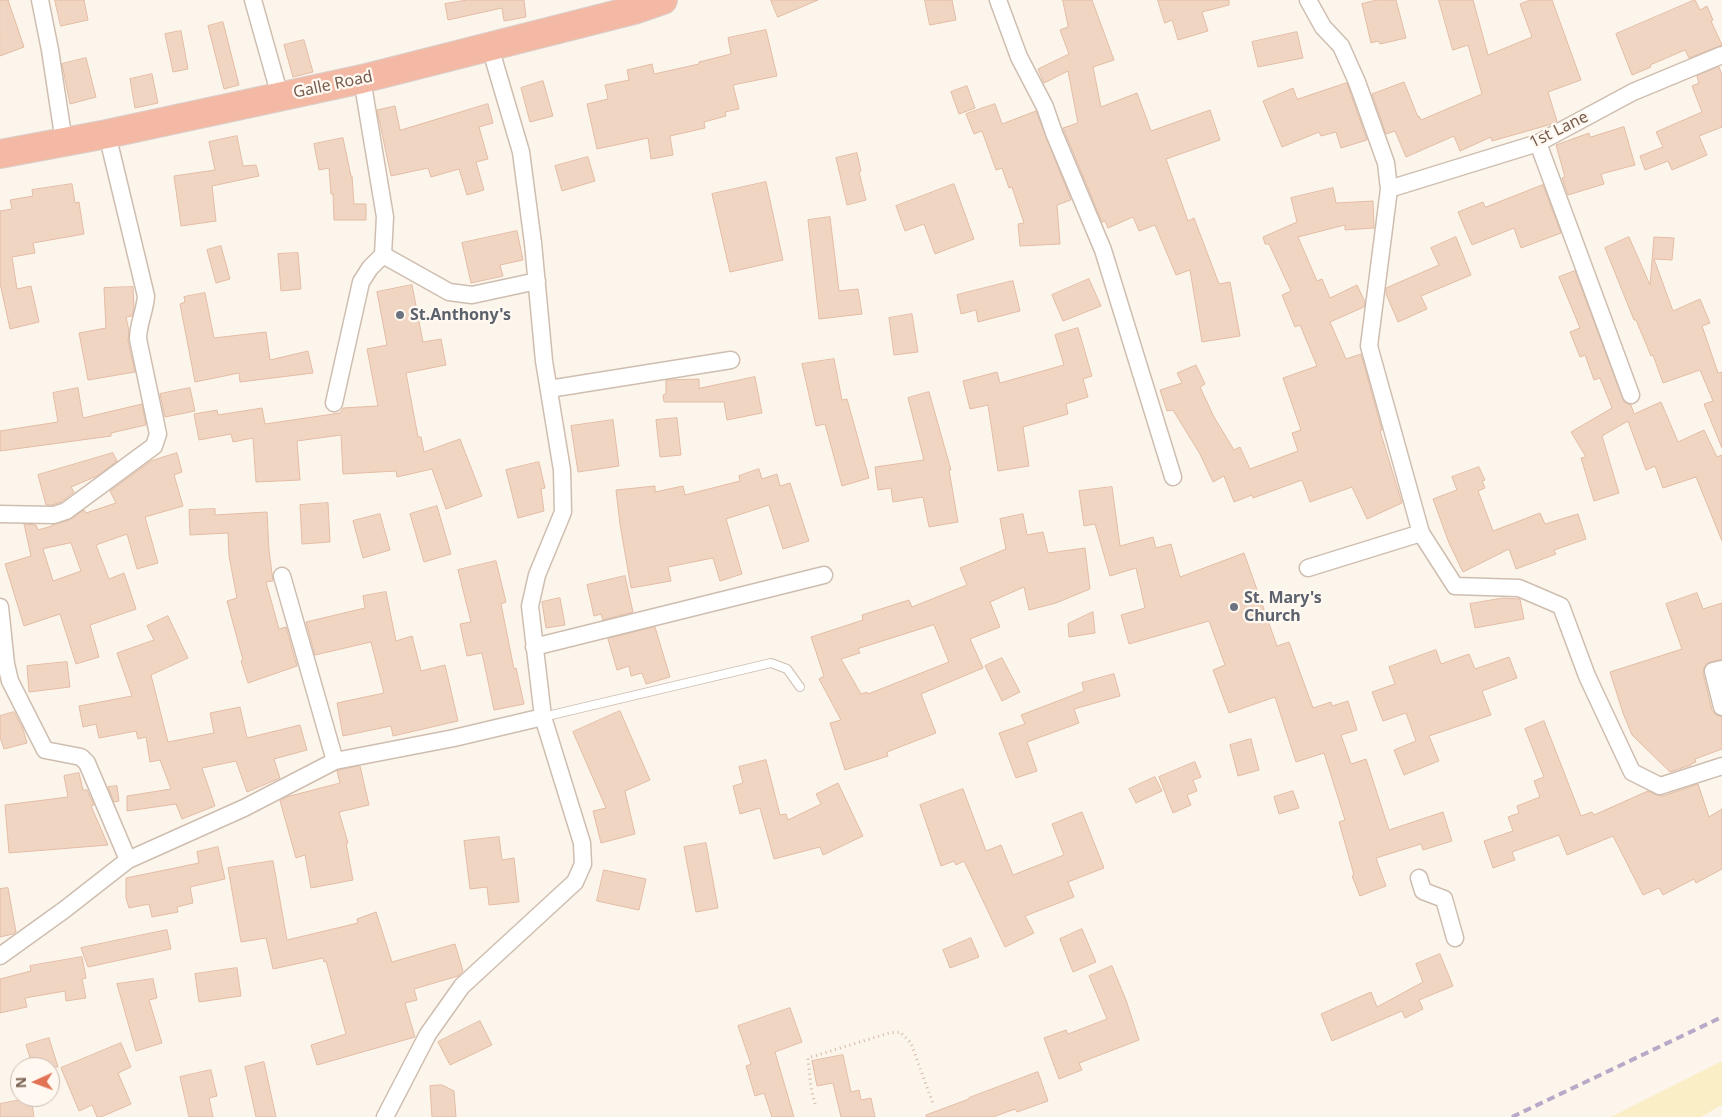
<!DOCTYPE html>
<html>
<head>
<meta charset="utf-8">
<style>
  body { margin:0 }
  #map { position:relative; width:1722px; height:1117px; overflow:hidden; background:#fcf5eb; font-family:"Noto Sans",sans-serif }
  canvas { display:block }
  .north { position:absolute; left:10px; top:1057px; width:50px; height:50px; box-sizing:border-box; background:#fff9f1; border:1px solid #c9bab0; border-radius:50%; rotate:268deg; font-size:14px; font-weight:700; line-height:20px; text-align:center; color:#775c4e }
  .north::after { content:''; display:block; margin:auto; width:18px; height:22px; background:#e27354; clip-path:polygon(50% 0,100% 100%,50% 72%,0 100%) }
</style>
</head>
<body>
<div id="map">
<canvas width="1722" height="1117"></canvas>
<div class="north">N</div>
</div>
<script>
const context = document.querySelector('canvas').getContext('2d');
context.lineJoin = 'round';
function fillPath(path, color) { context.fillStyle = color; context.fill(path, 'evenodd'); }
function trace(path, color, width, dash) { context.strokeStyle = color; context.lineWidth = width; context.lineCap = dash ? 'butt' : 'round'; context.setLineDash(dash || []); context.stroke(path); }
function drawText(font, color, halo, rows, align = 'center') {
  context.font = font + ' "Noto Sans",sans-serif'; context.lineWidth = 4.5; context.setLineDash([]); context.textBaseline = 'middle'; context.strokeStyle = halo; context.fillStyle = color; for (const [text, x, y, turn = 0] of rows) {
    context.save(); context.translate(x, y); context.rotate((+turn || 0) * Math.PI / 180); context.textAlign = isNaN(turn) ? turn : align; if (halo) context.strokeText(text, 0, 0); context.fillText(text, 0, 0); context.restore();
  }
}
const sand = new Path2D(`
  M1722 1061V1105L1701 1117H1611Z`);
const building = new Path2D(`
  M0 0H8L24 47 0 56Z
  M55 0H84L88 20 61 26Z
  M468 0H524L526 17 504 21 502 8 448 20 445 4Z
  M771 0H818L778 17Z
  M925 0H952L956 20 930 25Z
  M1063 0H1092L1114 60 1093 67 1101 107 1137 93 1151 131 1210 110 1220 140 1166 159 1188 221 1194 218 1219 284 1230 282 1240 336 1202 342 1190 270 1176 275 1155 225 1139 231 1133 217 1108 228 1105 221 1102 222 1063 128 1078 123 1068 71 1044 83 1038 69 1069 54 1060 30 1068 27Z
  M1158 0H1229V5L1202 12 1208 31 1178 40 1172 20 1165 23Z
  M1377 0H1396L1406 38 1380 44 1378 41 1371 43 1362 4Z
  M1439 0H1473L1488 55 1532 37 1520 4 1530 0H1552L1581 80 1548 92 1557 121 1552 124 1492 141 1491 137 1460 151 1454 136 1406 157 1395 131 1386 134 1372 94 1404 82 1418 117 1419 116 1421 120 1482 94 1468 45 1453 50Z
  M1695 0 1700 10 1707 6 1713 20 1711 21 1722 45 1689 58 1685 50 1650 65 1651 67 1632 75 1616 34Z
  M223 22 239 85 224 89 208 26Z
  M766 30 777 76 733 85 739 109 725 112 726 116 704 122 705 128 670 136 673 155 651 159 648 138 597 149 587 104 608 99 605 85 629 80 627 70 652 64 654 74 699 64V62L731 54 728 38Z
  M181 31 188 69 173 72 165 34Z
  M1297 32 1303 58 1258 67 1252 42Z
  M304 40 313 72 293 77 284 45Z
  M86 58 96 97 70 104 62 64Z
  M1719 67 1722 75V127L1699 136 1707 155 1672 170 1668 161 1645 170 1640 156 1663 147 1656 132 1702 112 1692 86 1699 83 1697 76Z
  M152 74 158 103 135 108 130 79Z
  M543 81 553 116 530 122 521 88Z
  M1347 83 1367 140 1341 148 1336 132 1321 136 1319 132 1282 147 1263 101 1293 88 1297 99Z
  M967 86 975 108 959 114 951 92Z
  M488 104 493 123 479 127 488 159 476 162 484 190 467 195 459 169 431 177 428 168 391 176 377 110 395 106 400 130Z
  M995 104 1002 124 1036 111 1071 200 1057 205 1060 244 1020 246 1018 224 1024 223 1012 187 1009 188 1002 168 996 170 982 131 974 134 966 114Z
  M1624 127 1635 165 1601 174 1604 184 1568 195 1562 178 1565 177 1556 145 1589 133 1590 137Z
  M237 136 243 166 256 165 259 176 212 186 216 221 181 226 174 176 215 170 209 142Z
  M343 138 351 176H352L354 204H366V220H334L333 194H331L329 168 319 170 314 144Z
  M857 153 861 171 859 172 866 200 847 205 836 158Z
  M588 157 595 181 562 191 555 166Z
  M766 182 783 260 730 272 712 194Z
  M72 184 75 203 79 202 84 234 33 243 35 253 12 257 17 289 31 286 39 322 10 329 0 283V211L12 209 10 200 33 196 32 190Z
  M954 184 974 239 935 254 924 224 905 231 896 206Z
  M1543 185 1561 233 1521 248 1514 228 1472 245 1458 212 1483 202 1485 207Z
  M1333 188 1336 203 1373 201 1374 228 1345 230V225L1298 237 1317 281 1322 279 1330 298 1357 285 1365 302 1364 307 1330 322 1346 359 1361 354 1382 430 1380 431 1402 503 1367 519 1352 487 1310 502 1302 480 1253 498 1252 495 1234 502 1224 476 1213 482 1200 454 1173 410 1167 411 1160 390 1182 383 1177 373 1196 365 1205 384 1200 387 1214 417 1234 450 1240 447 1250 469 1298 451 1292 433 1301 430 1283 378 1317 366 1300 325 1295 327 1282 295 1291 291 1269 244H1265L1263 237 1297 222 1291 198Z
  M830 217 839 291 858 289 862 314 819 319 808 220Z
  M517 231 523 260 500 265 503 276 471 283 462 243Z
  M1456 237 1471 275 1421 296 1427 309 1398 322 1386 294V288L1439 265 1431 248Z
  M1629 237 1650 285 1654 237 1674 238 1672 260 1654 259 1673 311 1700 299 1710 323 1702 326 1718 373 1722 372V448L1704 404 1713 401 1700 370 1663 383 1653 355 1651 356 1636 320H1634L1605 248Z
  M221 246 230 279 216 283 207 250Z
  M298 253 301 289 281 291 278 254Z
  M1575 271 1624 402 1631 405 1634 414 1661 402 1678 442 1704 430 1717 457 1722 455V541L1696 477 1663 488 1655 466 1646 470 1628 421 1602 436 1619 493 1594 501 1581 458 1586 457 1571 432 1612 408 1600 378 1594 380 1585 355 1580 357 1570 332 1580 328 1559 277Z
  M1089 279 1101 306 1063 321 1052 295Z
  M1013 281 1020 311 978 322 976 310 961 314 957 295Z
  M412 285 423 342 441 339 446 365 406 373 418 437H421L424 452 460 439 482 496 446 509 432 469 397 477 396 471 343 474 341 435 297 441 300 480 256 482 253 438 233 442 231 434 199 440 194 414 217 410 218 415 262 408 265 424 340 413 343 408 378 406 367 349 387 345 377 292Z
  M133 287 134 308 132 316 126 317 129 331 128 341 135 372 88 380 79 333 106 328 104 288Z
  M205 293 214 338 266 332 270 360 308 351 313 373 240 382 239 373 195 382 180 304 185 302 184 297Z
  M912 314 918 352 894 355 889 318Z
  M1078 328 1092 376 1083 379 1088 397 1066 404 1068 414 1023 427 1029 466 998 471 988 405 970 409 963 381 997 372 1000 383 1064 365 1055 335Z
  M834 359 842 400 847 399 869 478 842 486 825 424 816 426 802 364Z
  M755 377 762 413 727 420 724 402H664L663 395 666 394V380L699 379V388Z
  M78 388 83 418 142 404 146 425 111 433V436L0 451V431L58 422 53 393Z
  M190 388 195 411 165 417 160 394Z
  M929 392 951 470H949L958 522 929 527 923 497 893 502 891 488 878 490 875 467 924 460 908 398Z
  M677 418 681 455 660 457 656 420Z
  M613 420 619 466 578 472 571 426Z
  M113 453 117 461 97 476 71 487 74 492 61 502 52 505H46L38 475Z
  M177 453 182 472 174 475 183 506 145 517 158 563 137 569 127 534 96 545 109 579 124 573 136 609 90 625 99 657 76 664 60 614 24 626 5 564 31 556 24 524 36 525 38 530 52 526V525L69 520 84 510 86 513 116 503 110 491 151 461ZM71 543 81 571 53 581 43 549Z
  M539 462 545 488 541 489 544 511 518 518 506 470Z
  M1479 467 1485 480 1482 481 1485 488 1478 491 1493 531 1540 513 1545 524 1578 514 1586 539 1554 550 1556 554 1516 569 1509 549 1463 572 1449 543 1433 499 1457 490 1452 477Z
  M759 469 762 479 777 474 780 486 790 483 809 541 783 549 769 505 726 519 742 574 720 581 713 558 668 567 671 581 631 588 620 524 616 490 655 486V492L683 486 685 495 740 481 739 476Z
  M1112 487 1120 546 1153 537 1156 548 1171 544 1180 577 1244 553 1277 646 1289 642 1313 708 1331 702 1332 706 1348 701 1357 730 1341 735 1351 764 1366 759 1389 830 1443 812 1452 841 1423 850 1421 844 1376 858 1386 886 1360 896 1352 876 1354 875 1339 822 1345 820 1324 753 1296 762 1275 697 1229 713 1213 670 1225 665 1209 621 1129 644 1121 615 1145 608 1136 568 1110 576 1095 524 1084 526 1079 491Z
  M328 503 330 542 302 544 300 505Z
  M437 506 451 554 424 562 410 514Z
  M215 509V515L267 512 269 550 273 581 266 582 279 629 286 627 297 666 248 683 241 661 243 660 227 601 237 598 229 556 228 533 190 535 189 510Z
  M380 514 390 550 363 558 353 521Z
  M1023 514 1027 535 1043 532 1048 553 1085 548 1090 589 1056 603 1029 610 1024 587 990 602 1000 627 970 639 983 668 921 694 936 733 887 752 888 756 845 770 830 723 841 720 819 679 824 676 811 637 863 620 862 615 909 600 912 607 967 585 960 568 1006 549 1000 519ZM934 625 949 662 868 694 867 692 861 694 841 659 860 653 858 649Z
  M496 561 506 602 501 604 514 669 516 668 524 704 494 710 482 653 467 656 460 624 471 622 458 570Z
  M625 576 633 612 603 620 601 614 594 616 587 585Z
  M386 592 396 641 412 636 421 671 445 665 458 721 393 736 391 726 343 736 337 703 384 693 371 642 315 655 306 622 365 608 363 596Z
  M1697 593 1703 609 1722 603V659L1707 663 1704 668 1703 673 1712 710 1715 714 1722 717V749L1695 759 1696 762 1691 764V765L1670 772 1632 735 1623 713 1610 672 1682 649 1666 604Z
  M560 598 565 625 546 628 542 602Z
  M1503 598 1520 599 1524 619 1475 628 1470 604Z
  M1093 612 1095 633 1069 637 1068 624Z
  M168 616 188 658 151 675 168 742 214 733 210 713 240 707 247 738 300 725 307 750 274 759 280 778 247 792 236 761 202 768 215 806 182 819 176 804 127 811V796L171 789 160 760 150 762 146 737 138 739 136 731 99 738 96 724 83 727 79 706 132 696 117 653 154 640 147 626Z
  M655 627 670 677 646 684 642 673 631 676 629 666 617 670 608 639Z
  M1436 650 1441 664 1469 654 1475 669 1509 657 1517 678 1482 691 1491 715 1429 736 1439 761 1404 775 1394 750 1416 741 1406 713 1383 721 1372 692 1395 684 1389 667Z
  M1002 658 1020 692 1002 701 985 666Z
  M67 662 70 687 29 692 27 666Z
  M1114 674 1120 696 1074 709 1079 723 1027 742 1037 771 1016 778 999 733 1025 724 1021 715 1084 691 1082 683Z
  M620 711 650 780 625 791 635 834 601 843 593 811 606 808 573 732Z
  M14 712 23 729 27 743 4 749 0 737V716Z
  M1544 721 1581 816 1592 812 1594 815 1648 791 1656 795 1663 796 1698 784 1709 817 1722 809V869L1696 883 1694 879 1663 895 1659 888 1643 895 1613 836 1567 855 1559 835 1512 852 1515 860 1493 868 1484 841 1513 831 1508 817 1519 813 1517 806 1540 797 1534 781 1544 777 1525 729Z
  M1251 739 1259 770 1238 776 1230 745Z
  M766 760 780 815 786 814 788 820 821 804 816 794 838 783 863 836 823 855 820 847 774 859 760 808 740 814 733 786 743 783 739 767Z
  M1195 762 1201 777 1193 780 1197 791 1187 795 1191 805 1173 813 1159 777Z
  M360 766 369 805 339 812 348 843H346L353 880 311 888 305 855 296 858 280 801 286 797 340 783 337 771Z
  M79 773 83 790H87L94 805 91 806 108 845 9 853 5 805 68 797 64 776Z
  M1155 777 1162 791 1136 803 1129 789Z
  M117 786 119 801 114 802 108 787Z
  M963 789 986 851 1001 845 1013 875 1064 855 1052 824 1082 812 1104 868 1068 882 1074 897 1025 916 1034 933 1005 947 964 861 956 865 954 861 941 866 920 805Z
  M1293 791 1299 808 1279 814 1274 797Z
  M499 837 502 860 514 858 519 902 489 905 487 887 470 889 464 841Z
  M706 843 718 908 696 912 684 847Z
  M218 847 225 879 190 887 193 903 177 907 178 912 152 917 149 904 129 908 126 898V878L199 863 197 852Z
  M273 861 287 940 358 923 357 919 376 912 392 962 455 944 463 971 458 976 414 989 417 1000 405 1003 415 1037 317 1065 311 1045 346 1034 326 961 324 962 323 958 273 969 266 938 241 942 228 868Z
  M604 870 646 879 639 910 597 901Z
  M8 888 16 932 13 934 0 937V889Z
  M1082 929 1096 962 1073 972 1060 939Z
  M167 930 171 949 88 967 81 948Z
  M971 938 979 957 950 968 943 950Z
  M1440 954 1453 986 1419 1000 1423 1009 1405 1018 1402 1011 1332 1041 1321 1014 1371 992 1377 1007 1423 982 1416 964Z
  M82 957 86 978 82 979 86 998 66 1001 65 991 25 998 27 1007 0 1013V979L31 971 30 966Z
  M1112 966 1126 1000 1139 1040 1079 1063 1082 1070 1059 1079 1044 1038 1066 1030 1068 1034 1107 1019 1089 976Z
  M237 968 241 996 199 1002 195 974Z
  M153 979 157 998 149 1000 162 1043 136 1051 117 984Z
  M790 1008 802 1042 775 1052 794 1117H772L764 1093 755 1096 746 1066 751 1064 738 1026Z
  M480 1021 492 1045 450 1065 438 1042Z
  M49 1038 58 1067H33L26 1045Z
  M121 1043 131 1067 118 1073 131 1104 101 1117H97L92 1105 79 1111 61 1068Z
  M843 1055 851 1092 859 1090 861 1100 871 1098 875 1117H841L833 1083 817 1086 812 1061Z
  M264 1062 276 1117H256L245 1067Z
  M211 1070 217 1096 209 1098 213 1117H189L180 1077Z
  M1038 1072 1048 1101 1017 1112 1015 1109 993 1117H926V1115L969 1099V1098Z
  M442 1085 454 1091 456 1117H432L430 1086Z
  M31 1098 34 1117H0V1104Z`);
const path = new Path2D(`
  M815 1104 811 1088 808 1058 889 1033 900 1032 911 1043 933 1104`);
const lane = new Path2D(`
  M543 717 771 663 787 669 800 687`);
const street = new Path2D(`
  M40 0 50 50 64 142
  M253 0 280 96
  M998 0 1019 57 1045 107 1054 133 1103 250 1173 477
  M1308 0 1323 27 1341 46 1357 82 1386 163 1389 189 1369 346 1421 533 1455 586 1519 588 1561 606 1587 676 1632 772 1660 786 1722 766
  M1538 143 1631 395
  M1389 189 1538 143 1633 92 1722 55
  M383 255 449 292 472 295 537 281
  M549 389 731 360
  M334 403 361 282 370 268 383 255 385 217 362 79
  M0 514 54 515 66 511 154 446 158 434 138 339C138 324 145 311 146 296L107 134
  M1308 568 1421 533
  M282 576 335 761
  M0 607 6 664 10 681 45 750 81 757 87 763 128 860
  M534 647 824 575
  M1722 669 1713 671 1722 707
  M1419 878 1423 891 1444 899 1455 938
  M0 956 64 910 128 860 244 808 335 761 454 738 543 717 530 606 537 575 563 512 562 470 544 361 533 243 521 152 490 47
  M385 1117 428 1034 462 986 575 882 583 864 582 843 543 717`);
const highway = new Path2D(`
  M0 154 107 134 362 79 634 10 663 0`);
const rail = new Path2D(`
  M1512 1117 1722 1017`);
const markers = [
  [400,315,5,"#6b7280"],
  [1234,607,5,"#6b7280"]
];
const streetNames = [
  ["Galle Road",333,85,-12],
  ["1st Lane",1559,130,-26]
];
const worshipNames = [
  ["St.Anthony's",410,315],
  ["St. Mary's",1244,598],
  ["Church",1244,616]
];
fillPath(sand, '#faeec7');
fillPath(building, '#f1d5c3');
trace(building, '#e3bca4', 1);
trace(lane, '#cfbeb0', 10);
trace(street, '#cfbeb0', 19);
trace(highway, '#d9d1cd', 30);
trace(path, '#d7b8a5', 3, [1, 4]);
trace(lane, '#fff', 8);
trace(street, '#fff', 16);
trace(highway, '#f4b9a4', 28);
trace(rail, '#b9a8c7', 4, [8, 5]);
for (const [x, y, r, color] of markers) { const dot = new Path2D(); dot.arc(x, y, r, 0, 2 * Math.PI); context.fillStyle = color; context.fill(dot); trace(dot, '#fff9f1', 2); }
drawText('16px', '#775c4e', '#fff9f1', streetNames);
drawText('bold 16px', '#5b616d', '#fff9f1', worshipNames, 'left');
</script>
</body>
</html>
